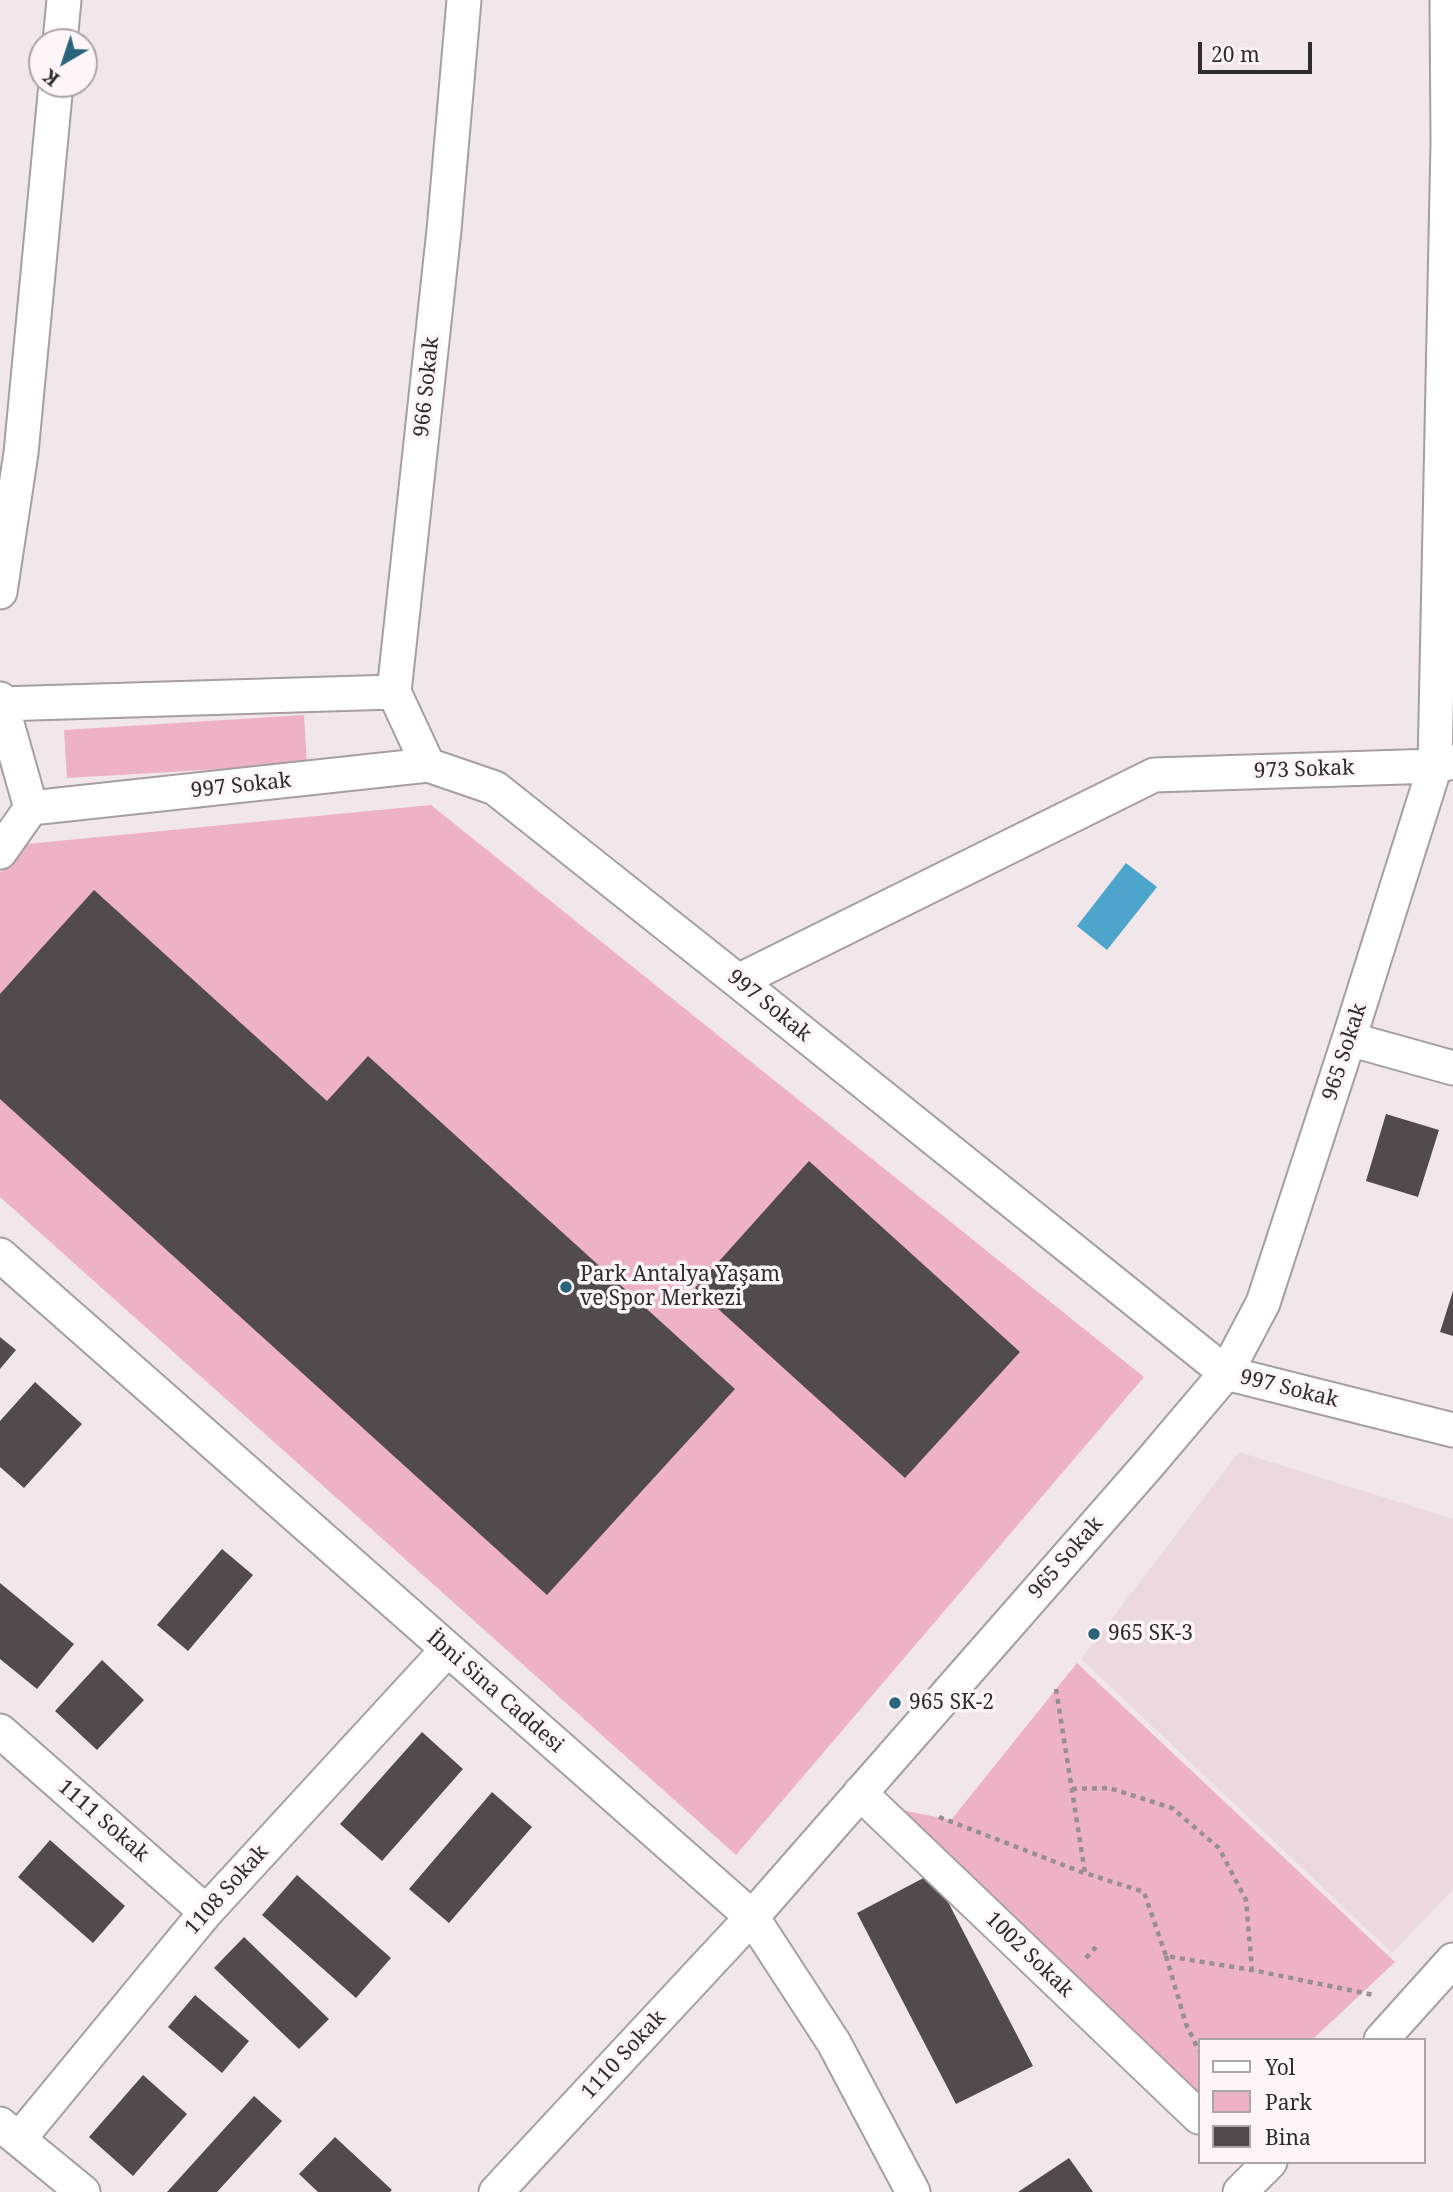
<!DOCTYPE html>
<html>
<head>
<meta charset="utf-8">
<style>
  body { margin:0 }
  #map { position:relative; width:1453px; height:2192px; overflow:hidden; background:#f1e7ea; font-family:"Noto Serif",serif }
  canvas { display:block }
  .legend { position:absolute; left:1198px; top:2038px; width:228px; height:126px; box-sizing:border-box; background:#fef5f8; border:2px solid #aca5a7; margin:0; padding:9px 12px; list-style:none; font-size:21px; color:#302c2e }
  .legend li { display:flex; align-items:center; gap:14px; height:35px }
  .legend b { width:35px; border:2px solid #aca5a7 }
  .north { position:absolute; left:28px; top:28px; width:70px; height:70px; box-sizing:border-box; background:#fef5f8; border:2px solid #aca5a7; border-radius:50%; rotate:219deg; font-size:19px; font-weight:700; line-height:28px; text-align:center; color:#302c2e }
  .north::after { content:''; display:block; margin:auto; width:24px; height:32px; background:#29637c; clip-path:polygon(50% 0,100% 100%,50% 72%,0 100%) }
  .scale { position:absolute; left:1198px; top:42px; width:114px; height:32px; box-sizing:border-box; border:4px solid #302c2e; border-top:0; padding-left:9px; font-size:21px; line-height:24px; white-space:nowrap; color:#302c2e; -webkit-text-stroke:5px #fef5f8; paint-order:stroke }
</style>
</head>
<body>
<div id="map">
<canvas width="1453" height="2192"></canvas>
<ul class="legend">
<li><b style="height:9px;background:#fff"></b>Yol</li>
<li><b style="height:19px;background:#eeb2c7"></b>Park</li>
<li><b style="height:19px;background:#524b4d"></b>Bina</li>
</ul>
<div class="north">K</div>
<div class="scale">20 m</div>
</div>
<script>
const context = document.querySelector('canvas').getContext('2d');
context.lineJoin = 'round';
function fillPath(path, color) { context.fillStyle = color; context.fill(path, 'evenodd'); }
function trace(path, color, width, dash) { context.strokeStyle = color; context.lineWidth = width; context.lineCap = dash ? 'butt' : 'round'; context.setLineDash(dash || []); context.stroke(path); }
function drawText(font, color, halo, rows, align = 'center') {
  context.font = font + ' "Noto Serif",serif'; context.lineWidth = 7; context.setLineDash([]); context.textBaseline = 'middle'; context.strokeStyle = halo; context.fillStyle = color; for (const [text, x, y, turn = 0] of rows) {
    context.save(); context.translate(x, y); context.rotate((+turn || 0) * Math.PI / 180); context.textAlign = isNaN(turn) ? turn : align; if (halo) context.strokeText(text, 0, 0); context.fillText(text, 0, 0); context.restore();
  }
}
const built = new Path2D(`
  M1239 1452 1453 1519V1890L1392 1953 1081 1659Z`);
const green = new Path2D(`
  M304 715 307 764 67 778 64 730Z
  M431 805 1144 1377 736 1855 0 1197V873L16 845Z
  M1077 1663 1395 1962 1312 2040H1199V2099L902 1810 951 1820Z`);
const water = new Path2D(`
  M1126 863 1157 887 1107 950 1077 926Z`);
const building = new Path2D(`
  M94 890 327 1101 368 1056 735 1389 547 1595 0 1099V994Z
  M1386 1114 1439 1130 1418 1197 1366 1181Z
  M809 1161 1020 1352 905 1478 695 1288Z
  M1453 1291V1336L1440 1332Z
  M0 1337 16 1350 0 1369Z
  M35 1382 82 1424 24 1488 0 1467V1421Z
  M222 1549 253 1575 188 1651 157 1625Z
  M0 1583 74 1644 37 1689 0 1659Z
  M102 1660 144 1700 97 1750 55 1711Z
  M422 1732 463 1769 382 1861 340 1824Z
  M492 1792 532 1827 449 1923 409 1889Z
  M50 1840 125 1906 93 1943 18 1877Z
  M933 1873 1033 2066 956 2104 857 1913Z
  M297 1875 391 1958 356 1998 262 1915Z
  M244 1937 329 2019 299 2049 214 1968Z
  M195 1995 249 2041 222 2073 168 2027Z
  M143 2075 187 2114 133 2176 89 2137Z
  M254 2096 282 2121 217 2192H167Z
  M335 2137 392 2190 390 2192H318L299 2174Z
  M1069 2158 1093 2192H1018Z`);
const path = new Path2D(`
  M1056 1689 1085 1873 1144 1892 1166 1956 1252 1970 1374 1995
  M1072 1789 1109 1788 1172 1808 1219 1848 1246 1900 1252 1970
  M939 1817 1084 1873
  M1166 1956 1186 2024 1199 2051
  M1086 1958 1096 1947`);
const street = new Path2D(`
  M60 42 64 0
  M0 592 21 453 56 84
  M0 699 31 808 0 852
  M0 704 394 692
  M428 765 394 692 444 230 464 0
  M31 808 428 765 495 788 738 981 1226 1373 1453 1430
  M738 981 1154 775 1435 766 1453 762
  M1349 1039 1453 1068
  M0 1255 752 1917 834 2043 913 2192
  M0 1731 206 1912
  M860 1793 1199 2117
  M1381 2040 1453 1960
  M0 2124 83 2192
  M19 2139 206 1912 447 1650
  M496 2192 752 1917 1148 1465 1226 1373 1263 1303 1349 1039 1435 766 1448 143 1447 0
  M1240 2192 1270 2162`);
const markers = [
  [566,1287,7,"#29637c"],
  [1094,1634,7,"#29637c"],
  [895,1703,7,"#29637c"]
];
const streetNames = [
  ["966 Sokak",427,387,-84],
  ["973 Sokak",1304,770,-2],
  ["997 Sokak",241,786,-6],
  ["997 Sokak",769,1006,39],
  ["965 Sokak",1345,1052,-72],
  ["997 Sokak",1289,1389,14],
  ["965 Sokak",1066,1558,-49],
  ["İbni Sina Caddesi",495,1692,41],
  ["1111 Sokak",103,1821,41],
  ["1108 Sokak",227,1890,-48],
  ["1002 Sokak",1029,1955,44],
  ["1110 Sokak",624,2055,-47]
];
const poiNames = [
  ["Park Antalya Yaşam",580,1275],
  ["ve Spor Merkezi",580,1299],
  ["965 SK-3",1108,1634],
  ["965 SK-2",909,1703]
];
fillPath(built, '#ebd9df');
fillPath(green, '#eeb2c7');
fillPath(water, '#4ea5cb');
fillPath(building, '#524b4d');
trace(street, '#a69ea1', 37);
trace(path, '#978f92', 4.5, [5, 5]);
trace(street, '#fff', 33);
for (const [x, y, r, color] of markers) { const dot = new Path2D(); dot.arc(x, y, r, 0, 2 * Math.PI); context.fillStyle = color; context.fill(dot); trace(dot, '#fef5f8', 2.5); }
drawText('21px', '#302c2e', '#fef5f8', streetNames);
drawText('21px', '#302c2e', '#fef5f8', poiNames, 'left');
</script>
</body>
</html>
